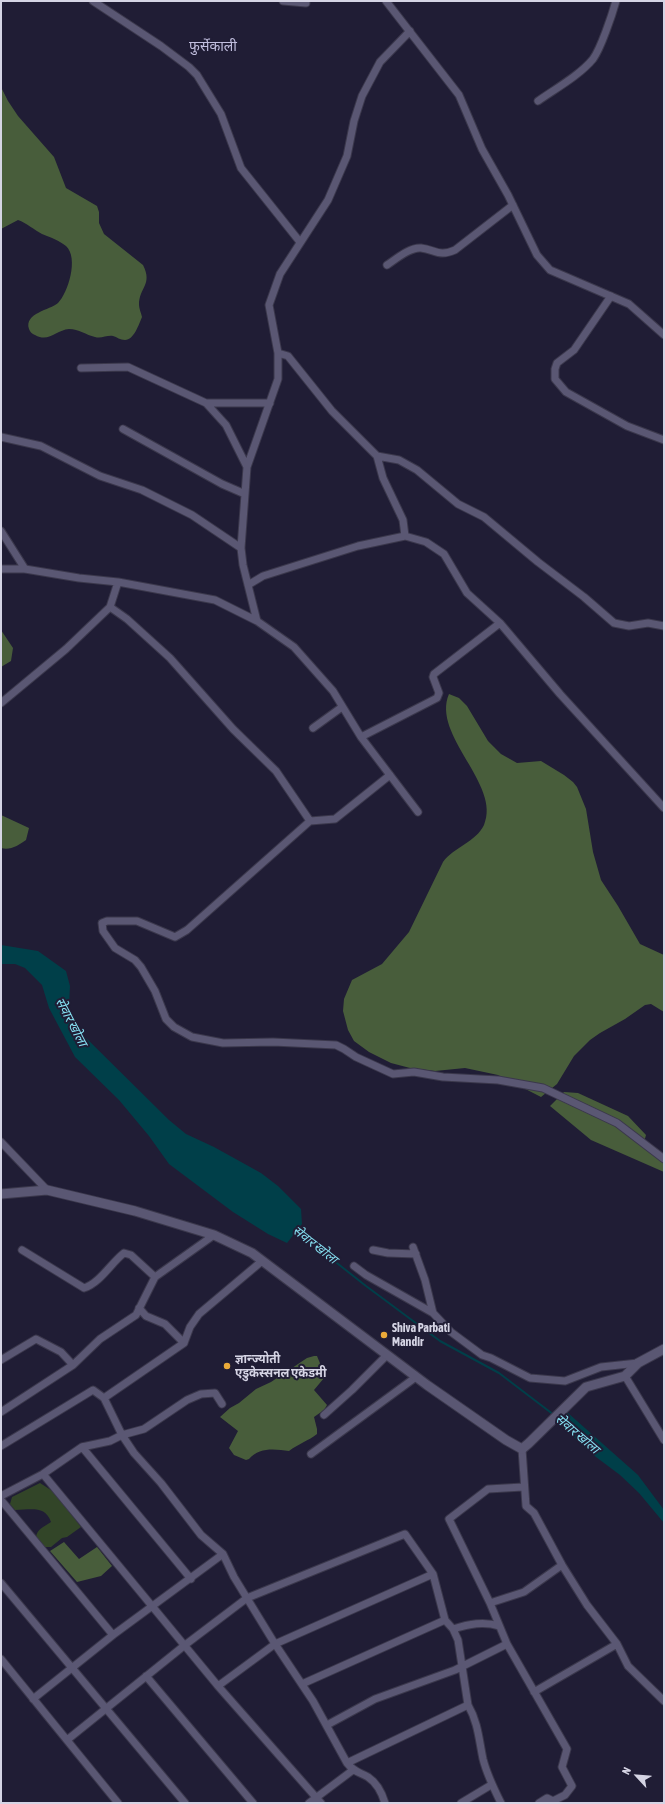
<!DOCTYPE html>
<html>
<head>
<meta charset="utf-8">
<style>
  body { margin:0 }
  #map { position:relative; width:665px; height:1804px; overflow:hidden; background:#201d35; font-family:"Asap Condensed",sans-serif }
  canvas { display:block }
  .frame { position:absolute; inset:0; border:2px solid #d5d4e4; pointer-events:none }
  .north { position:absolute; left:617px; top:1756px; width:40px; height:40px; -webkit-text-stroke:3px #201d35; paint-order:stroke; rotate:296deg; font-size:11px; font-weight:700; line-height:16px; text-align:center; color:#d5d4e4 }
  .north::after { content:''; display:block; margin:auto; width:14px; height:18px; background:#d5d4e4; clip-path:polygon(50% 0,100% 100%,50% 72%,0 100%) }
</style>
</head>
<body>
<div id="map">
<canvas width="665" height="1804"></canvas>
<div class="frame"></div>
<div class="north">N</div>
</div>
<script>
const context = document.querySelector('canvas').getContext('2d');
context.lineJoin = 'round';
function fillPath(path, color) { context.fillStyle = color; context.fill(path, 'evenodd'); }
function trace(path, color, width, dash) { context.strokeStyle = color; context.lineWidth = width; context.lineCap = dash ? 'butt' : 'round'; context.setLineDash(dash || []); context.stroke(path); }
function drawText(font, color, halo, rows, align = 'center') {
  context.font = font + ' "Asap Condensed","Noto Sans Devanagari",sans-serif'; context.lineWidth = 4; context.setLineDash([]); context.textBaseline = 'middle'; context.strokeStyle = halo; context.fillStyle = color; for (const [text, x, y, turn = 0] of rows) {
    context.save(); context.translate(x, y); context.rotate((+turn || 0) * Math.PI / 180); context.textAlign = isNaN(turn) ? turn : align; if (halo) context.strokeText(text, 0, 0); context.fillText(text, 0, 0); context.restore();
  }
}
const green = new Path2D(`
  M40 1483 54 1492 81 1527 67 1537 62 1538 51 1547H44L36 1537C37 1529 45 1526 51 1522 45 1505 31 1510 15 1510L10 1504 12 1497Z`);
const forest = new Path2D(`
  M1 87 8 101 18 116 54 157 66 188 97 206 99 212V223L104 234 143 265C153 285 139 287 139 305 139 308 141 313 142 317 139 324 134 340 125 340 120 340 117 337 113 336 107 335 101 339 95 337 86 335 79 329 69 329 56 330 49 343 35 335 32 334 30 332 29 329 24 313 50 310 58 303 68 293 79 258 66 246 60 241 50 237 42 234 34 230 27 223 18 220L1 229Z
  M1 630 13 648 11 661 1 667Z
  M449 694 459 698 467 706 488 741 501 754 517 763 541 761 564 775 573 782 577 787 586 809 593 852 601 880 618 906 640 944 664 955V1012L651 1004 645 1005 625 1019 600 1033 590 1040 574 1056 557 1084 541 1097 498 1075 465 1068 435 1071 410 1068 391 1063 369 1052 354 1041 348 1030 343 1011 344 999 352 980 382 964 409 932 443 862C454 847 476 842 484 825 502 785 431 735 449 694Z
  M1 815 29 828 26 840C19 845 10 851 1 848Z
  M564 1092 578 1093 628 1116 646 1135 643 1146 664 1160V1172L591 1140 550 1106Z
  M314 1356H317L324 1373V1378L314 1390 327 1405 324 1410 314 1417 317 1429V1434C308 1441 298 1444 289 1451 275 1449 259 1447 249 1459L246 1460 234 1455 229 1448 238 1431 220 1417 230 1408 239 1403 256 1389 271 1382 307 1358Z
  M64 1542 79 1559 97 1547 112 1566 101 1576 77 1582 50 1551Z`);
const water = new Path2D(`
  M1 945 38 951 66 971 70 986 69 1005 75 1027 169 1120 186 1134 214 1147 261 1173 278 1186 301 1209 302 1224 287 1243 268 1234 233 1212 169 1164 149 1136 119 1100 75 1057 49 1008 42 985 25 968 15 964H1Z
  M568 1413 638 1475 664 1510V1523L639 1493 620 1475 596 1457 557 1422Z`);
const stream = new Path2D(`
  M295 1230 366 1286 440 1341 499 1373 554 1415`);
const minor = new Path2D(`
  M93 1 161 46 189 67 197 75 221 114 241 168 300 242
  M283 1 306 3
  M386 1 459 95 482 149 508 195 537 255 550 270 629 304 664 335
  M538 101C555 89 580 75 593 59 601 48 612 15 616 1
  M387 265C396 259 410 247 421 248 436 250 439 257 455 250L513 205
  M611 296 574 350 557 363 555 369V379L566 392 627 426 664 440
  M278 353 288 356 332 411 377 456 383 478 403 520 405 536
  M81 368 128 367 206 403 226 425 247 467
  M206 403H270
  M123 429 222 484 245 494
  M1 437 41 446 100 476 142 490 192 515 241 548
  M377 456 399 460 417 470 458 504 484 517 538 562 584 597 614 623 629 626 648 623 664 626
  M1 531 25 569
  M1 569H25L79 578 118 582 215 600 257 621 294 647 333 691 361 737 418 812
  M248 585 263 576 358 546 405 536 426 542 444 554 467 593 500 623 560 694 664 808
  M110 607 127 619 170 658 233 729 276 771 310 821
  M257 621 243 565 241 548 247 467 278 379V353L269 305 280 274 328 200 347 156 354 121 362 96 380 62 410 31
  M1 703 66 649 110 607 118 582
  M313 728 342 707
  M361 737 437 698 439 693 433 677 434 674 500 623
  M390 775 335 819 310 821 187 930 175 937 137 921H107L102 923 103 931 115 948 135 960 141 967 155 991 166 1019 174 1027 192 1037 223 1043 273 1042 336 1045 344 1049 356 1057 393 1074 414 1072 443 1077 498 1080 543 1088 617 1123 664 1159
  M1 1142 47 1190
  M413 1247 425 1280 433 1313 451 1332 482 1355 491 1358 530 1378 565 1381 601 1367 638 1363
  M373 1250 388 1253 416 1254
  M354 1266 366 1275 433 1313
  M155 1277 214 1235
  M184 1343 190 1327 199 1314 262 1261
  M1 1360 36 1339 61 1352 73 1365
  M625 1376 664 1440
  M104 1398 184 1343 165 1324 146 1316 139 1308
  M1 1412 73 1365 100 1339 136 1315 155 1277 131 1255 124 1253C111 1263 100 1283 84 1288L22 1250
  M324 1415 352 1390 387 1355
  M1 1446 93 1390 104 1398 122 1435 134 1453 161 1483 201 1535 223 1554 234 1577 275 1644 313 1701 347 1763C354 1772 359 1772 368 1777 377 1783 382 1793 385 1803
  M82 1447 191 1579
  M522 1449 526 1506 534 1513 562 1565 587 1605 617 1644 628 1666 664 1701
  M311 1454 416 1377
  M43 1474 218 1686 321 1803
  M523 1487 488 1489 449 1519 490 1603 507 1644 567 1749 562 1767 572 1786 565 1795 553 1801 554 1803
  M1 1496 43 1474 82 1447 110 1441 122 1435 144 1429 187 1400 201 1394 215 1393 222 1404
  M1 1500 113 1635
  M1 1583 185 1803
  M490 1603 524 1592 562 1565
  M453 1629C469 1624 484 1621 499 1626
  M1 1659 118 1803
  M146 1676 253 1803
  M302 1684 445 1620
  M218 1686 275 1644 433 1574
  M534 1692 617 1644
  M33 1699 113 1635 223 1554
  M327 1725 375 1699 455 1670 507 1644
  M67 1740 185 1645 247 1598 405 1534 433 1574 445 1620 453 1629 458 1640 468 1705C478 1722 479 1740 483 1759 487 1775 494 1789 501 1803
  M347 1763 468 1705
  M309 1803 353 1770
  M461 1803 491 1785
  M539 1803 547 1798 553 1801`);
const tertiary = new Path2D(`
  M1 1194 47 1190 135 1211 214 1235 252 1253 427 1385 506 1440 522 1449 529 1443 586 1387 625 1376 638 1363 664 1349`);
const markers = [
  [384,1335,4,"#ebaa39"],
  [227,1366,4,"#ebaa39"]
];
const poiNames = [
  ["Shiva Parbati",392,1328],
  ["Mandir",392,1342],
  ["ज्ञान्ज्योती",235,1359],
  ["एडुकेस्सनल एकेडमी",235,1373]
];
const waterNames = [
  ["सेवार खोला",71,1022,62],
  ["सेवार खोला",315,1245,38],
  ["सेवार खोला",577,1434,40]
];
const quarterNames = [
  ["फुर्सेकाली",213,47]
];
fillPath(green, '#324528');
fillPath(forest, '#485d3b');
fillPath(water, '#003f49');
trace(stream, '#003f49', 2);
trace(minor, '#3b384c', 9);
trace(tertiary, '#3b384c', 11);
trace(minor, '#5a5773', 7);
trace(tertiary, '#5a5773', 9);
for (const [x, y, r, color] of markers) { const dot = new Path2D(); dot.arc(x, y, r, 0, 2 * Math.PI); context.fillStyle = color; context.fill(dot); trace(dot, '#201d35', 1.5); }
drawText('bold 12px', '#d5d4e4', '#201d35', poiNames, 'left');
drawText('italic 13px', '#85dff1', '#201d35', waterNames);
drawText('14px', '#c1bede', '#201d35', quarterNames);
</script>
</body>
</html>
